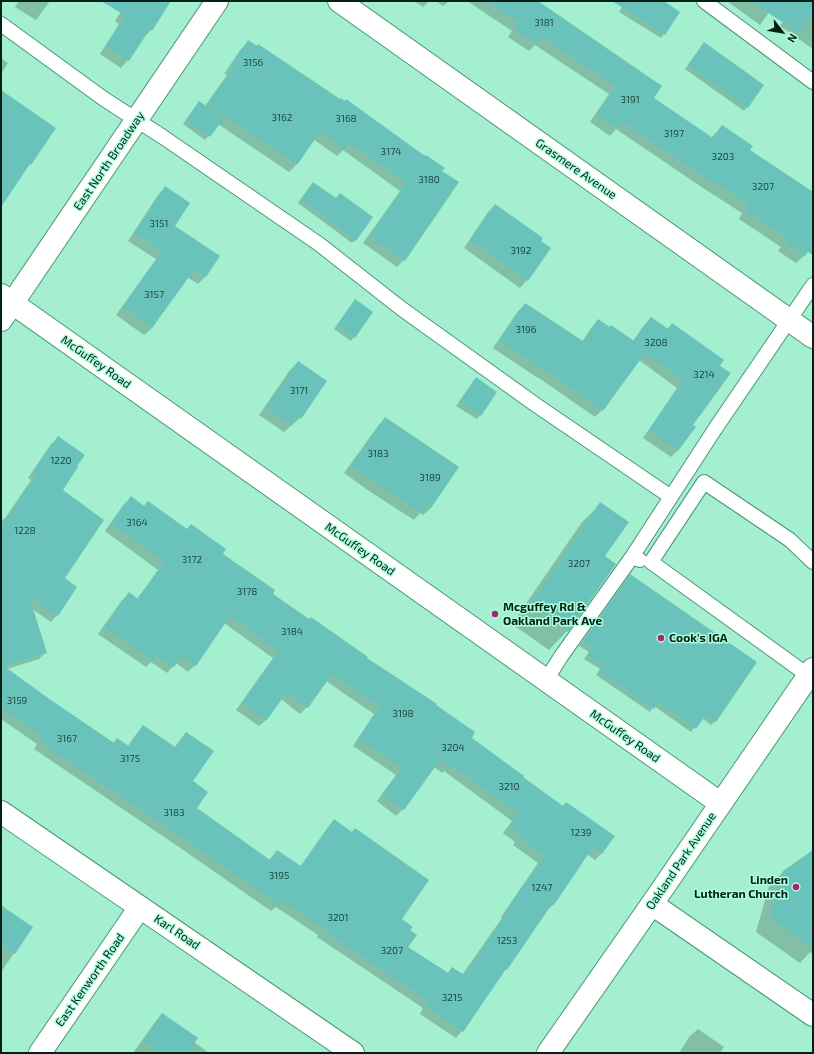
<!DOCTYPE html>
<html>
<head>
<meta charset="utf-8">
<style>
  body { margin:0 }
  #map { position:relative; width:814px; height:1054px; overflow:hidden; background:#a3efd0; font-family:"Exo 2",sans-serif }
  canvas { display:block }
  .frame { position:absolute; inset:0; border:2px solid #022218; pointer-events:none }
  .north { position:absolute; left:762px; top:12px; width:40px; height:40px; -webkit-text-stroke:3px #b0fddd; paint-order:stroke; rotate:121deg; font-size:11px; font-weight:700; line-height:16px; text-align:center; color:#022218 }
  .north::after { content:''; display:block; margin:auto; width:14px; height:18px; background:#022218; clip-path:polygon(50% 0,100% 100%,50% 72%,0 100%) }
</style>
</head>
<body>
<div id="map">
<canvas width="814" height="1054"></canvas>
<div class="frame"></div>
<div class="north">N</div>
</div>
<script>
const context = document.querySelector('canvas').getContext('2d');
context.lineJoin = 'round';
function fillPath(path, color) { context.fillStyle = color; context.fill(path, 'evenodd'); }
function trace(path, color, width, dash) { context.strokeStyle = color; context.lineWidth = width; context.lineCap = dash ? 'butt' : 'round'; context.setLineDash(dash || []); context.stroke(path); }
function drawText(font, color, halo, rows, align = 'center') {
  context.font = font + ' "Exo 2",sans-serif'; context.lineWidth = 3; context.setLineDash([]); context.textBaseline = 'middle'; context.strokeStyle = halo; context.fillStyle = color; for (const [text, x, y, turn = 0] of rows) {
    context.save(); context.translate(x, y); context.rotate((+turn || 0) * Math.PI / 180); context.textAlign = isNaN(turn) ? turn : align; if (halo) context.strokeText(text, 0, 0); context.fillText(text, 0, 0); context.restore();
  }
}
const shadow = new Path2D(`
  M19 1H50L36 20 15 7Z
  M128 1H165L168 3 151 30 143 38 128 60 121 68 100 54 119 24 115 21Z
  M414 1H429L423 7Z
  M436 1H449L443 6Z
  M467 1H536L653 98 711 138 722 126 749 150 813 192V243L804 256 796 263 778 251 781 247 739 219 742 213 703 188 616 129 610 136 590 122 609 94 535 45 529 51 508 37 512 31Z
  M626 1H662L679 13 661 38 619 12Z
  M727 1H777L760 25Z
  M797 1H813V49L780 26Z
  M248 42 441 172 404 260 397 267 363 243 400 191 343 150 337 156 313 139 296 165 289 172 218 124 205 140 183 124 196 106H205L227 75 224 74 241 49Z
  M701 47 763 85 744 111 685 69Z
  M1 58 8 63 1 74Z
  M313 183 336 199 355 240 352 243 298 203Z
  M166 187 174 227 218 256 205 277 198 284 187 277 152 328 144 335 116 315 156 259 128 241 158 195Z
  M495 205 527 280 520 288 464 248 488 212Z
  M355 301 354 337 351 341 334 329Z
  M525 304 582 342 591 328 598 321 633 341 644 325 651 318 667 329 672 324 722 360 678 450 671 457 643 438 677 388 639 360 602 410 595 417 539 378H538L493 348 518 311Z
  M298 362 325 381 300 418 284 432 259 415 290 370Z
  M476 379 496 392 477 419 456 406Z
  M385 418 431 508 423 515 420 513 414 520 369 491 344 473 378 426Z
  M58 438 61 490 63 578 57 615 51 622 32 609 46 652 39 659 7 669 47 699 113 743 118 739 128 746 137 733 143 727 174 748 187 733 195 809 269 860 277 851 300 867 328 827 334 821 409 931 407 947 448 973 452 969 462 975 502 918 501 917 538 863 513 845 515 842 503 833 512 821 444 771 442 773 434 767 403 809 396 816 377 801 396 775 353 746 374 714 326 681 307 707 300 714 281 699 266 720 259 726 236 710 273 658 224 623 195 665 188 672 176 663 167 673 151 662 146 667 98 634 122 600 129 594 137 599 158 570 105 531 124 504 131 498 144 507 186 530 191 525 221 554 272 594 366 658 522 777 602 853 595 860 587 854 553 905 546 911 462 1031 456 1038 420 1014 423 1008 317 937 318 935 276 907 271 911 176 845 34 749 37 744 1 719V521L6 517 31 480 28 478 51 444Z
  M601 504 604 557 567 631 549 650 512 624 582 522Z
  M627 579 715 721 711 725 702 718 691 732 654 706 650 712 596 675 600 669 584 659 589 652 579 646Z
  M813 855V954L810 952 800 963 756 932 769 886 783 872Z
  M1 905 32 927 1 972Z
  M162 1014 194 1042 209 1053H133L155 1022Z
  M698 1029 724 1047 720 1053H679L690 1036Z`);
const building = new Path2D(`
  M101 1H171L152 31 150 29 129 61 106 46 126 16Z
  M486 1H538L662 86 654 98 713 138 722 125 753 146 750 150 813 192V255L808 252 805 256 785 243 788 239 746 211 749 205 712 180 711 181 623 122 618 129 597 114 616 86 542 37 538 44 515 30 519 23Z
  M612 1H664L680 12 665 35Z
  M750 1H813V12L799 33Z
  M248 40 257 46 258 44 340 99 341 98 345 101 346 99 425 156 426 155 445 168 442 171 459 182 405 261 370 236 406 183 350 143 345 150 320 132 297 165 207 105 233 68 231 66Z
  M704 42 764 85 748 108 688 65Z
  M1 90 56 128 31 165 30 164 1 207Z
  M199 101 224 118 210 137 186 120Z
  M313 182 336 198 340 193 373 217 356 241 301 199Z
  M165 186 190 203 175 226 220 256 206 277 194 270 152 328 123 307 162 252 135 233Z
  M495 204 543 238 541 241 551 248 528 281 471 240Z
  M355 299 373 312 355 338 337 325Z
  M525 303 583 341 598 319 610 327 611 325 634 341 651 317 668 329 672 323 724 360 720 366 731 373 693 425 696 427 678 451 649 430 684 381 645 353 603 411 547 371 546 372 499 341Z
  M298 361 327 381 301 419 298 416 292 425 266 407Z
  M476 377 497 392 481 416 459 402Z
  M385 417 459 467 431 508 427 505 422 513 377 484 351 465Z
  M58 436 85 455 77 466 78 467 63 490 104 520 65 578 77 587 58 616 29 596 47 653 4 666 48 698 114 743 117 738 129 746 143 725 175 747 186 732 214 751 193 781 208 792 197 808 270 860 277 850 301 866 334 819 352 832 355 828 429 880 402 919 413 927 410 930 417 935 408 947 448 973 452 967 464 975 508 911 507 910 544 856 519 838 521 835 509 826 518 814 451 765 450 767 440 760 404 810 382 794 402 768 358 739 380 707 332 674 308 708 287 692 267 720 242 703 279 651 230 616 196 666 182 656 174 667 157 656 154 661 104 627 129 592 138 599 164 562 111 523 131 496 144 506 148 501 187 529 191 524 226 549 223 554 275 590 273 594 309 619 311 617 348 643 368 657 367 658 437 704 436 705 475 732 472 738 524 776 523 777 563 806 566 802 615 836 602 854 593 847 554 905 552 904 507 970 506 969 463 1032 426 1007 429 1001 323 930 324 928 282 901 279 905 183 838 40 742 43 737 1 708V523H3L37 473 34 471Z
  M600 502 629 522 605 556 616 564 568 632 530 605Z
  M630 574 757 662 716 722 706 715 696 729 658 703 654 709 599 671 602 665 587 655 592 648 582 642Z
  M813 850V948L770 918 783 871Z
  M1 906 33 927 15 954 1 945Z
  M162 1013 198 1038 187 1053H160L143 1041Z`);
const lane = new Path2D(`
  M704 1 813 82
  M1 24 104 99 163 137 319 244 402 309 536 405 671 497
  M632 557 715 429 813 285
  M809 676 651 562 704 482 790 540 813 562
  M546 680 562 655 632 557 640 560`);
const street = new Path2D(`
  M339 1 813 337
  M1 320 217 1
  M1 812 353 1053
  M652 904 813 1015
  M40 1053 140 907`);
const secondary = new Path2D(`
  M1 295 720 803
  M548 1053 652 904 813 669`);
const markers = [
  [495,614,4,"#a52575"],
  [661,638,4,"#a52575"],
  [796,887,4,"#a52575"]
];
const numberNames = [
  ["3181",544,23],
  ["3156",253,63],
  ["3191",630,100],
  ["3162",282,118],
  ["3168",346,119],
  ["3197",674,134],
  ["3174",391,152],
  ["3203",723,157],
  ["3180",429,180],
  ["3207",763,187],
  ["3151",159,224],
  ["3192",521,251],
  ["3157",154,295],
  ["3196",526,330],
  ["3208",656,343],
  ["3214",704,375],
  ["3171",299,391],
  ["3183",378,454],
  ["1220",61,461],
  ["3189",430,478],
  ["3164",137,523],
  ["1228",25,531],
  ["3172",192,560],
  ["3207",579,564],
  ["3178",247,592],
  ["3184",292,632],
  ["3159",17,701],
  ["3198",403,714],
  ["3167",67,739],
  ["3204",453,748],
  ["3175",130,759],
  ["3210",509,787],
  ["3183",174,813],
  ["1239",581,833],
  ["3195",279,876],
  ["1247",542,888],
  ["3201",338,918],
  ["1253",507,941],
  ["3207",392,951],
  ["3215",452,998]
];
const streetNames = [
  ["East North Broadway",109,161,-56],
  ["Grasmere Avenue",576,169,35],
  ["McGuffey Road",96,362,35],
  ["McGuffey Road",360,549,35],
  ["McGuffey Road",625,736,35],
  ["Oakland Park Avenue",681,861,-56],
  ["Karl Road",177,932,34],
  ["East Kenworth Road",90,980,-55]
];
const poiNames = [
  ["Mcguffey Rd &",503,607],
  ["Oakland Park Ave",503,621],
  ["Cook's IGA",669,638],
  ["Linden",788,880,"right"],
  ["Lutheran Church",788,894,"right"]
];
fillPath(shadow, '#0003');
fillPath(building, '#6ac3ba');
trace(lane, '#4a957a', 16);
trace(street, '#4a957a', 24);
trace(secondary, '#4a957a', 24);
trace(lane, '#fff', 14);
trace(street, '#fff', 22);
trace(secondary, '#fff', 22);
for (const [x, y, r, color] of markers) { const dot = new Path2D(); dot.arc(x, y, r, 0, 2 * Math.PI); context.fillStyle = color; context.fill(dot); trace(dot, '#b0fddd', 1.5); }
drawText('10px', '#1c4a40', null, numberNames);
drawText('12px', '#022218', '#b0fddd', streetNames);
drawText('bold 12px', '#022218', '#b0fddd', poiNames, 'left');
</script>
</body>
</html>
